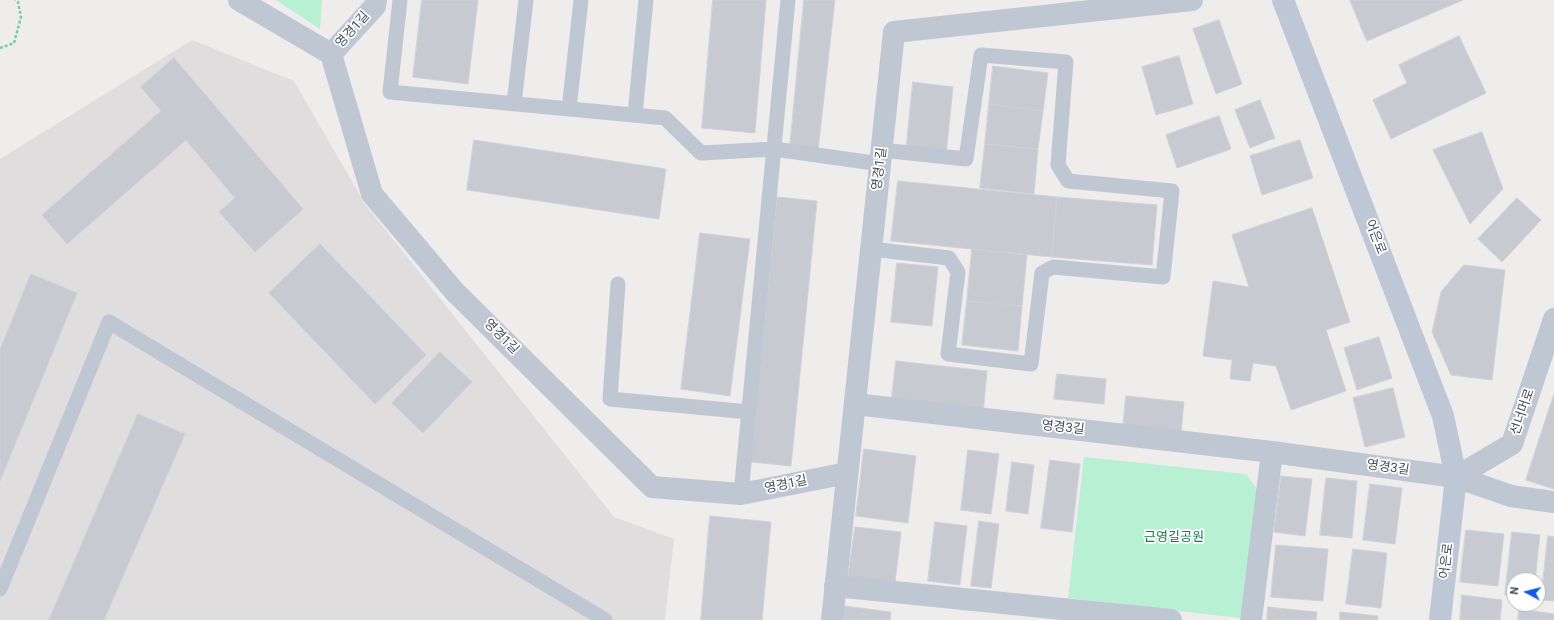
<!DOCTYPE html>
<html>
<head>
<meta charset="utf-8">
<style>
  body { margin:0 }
  #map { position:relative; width:1554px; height:620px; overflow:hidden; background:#efecec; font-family:Roboto,sans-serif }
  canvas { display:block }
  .north { position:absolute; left:1506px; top:572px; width:40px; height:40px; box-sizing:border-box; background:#fff; border:1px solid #b4b8bd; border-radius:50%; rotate:277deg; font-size:11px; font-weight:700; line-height:16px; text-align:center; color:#444d5a }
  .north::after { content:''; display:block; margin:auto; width:14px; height:18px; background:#135ae2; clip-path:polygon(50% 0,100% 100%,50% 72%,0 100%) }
</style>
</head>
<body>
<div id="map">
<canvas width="1554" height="620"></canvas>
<div class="north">N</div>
</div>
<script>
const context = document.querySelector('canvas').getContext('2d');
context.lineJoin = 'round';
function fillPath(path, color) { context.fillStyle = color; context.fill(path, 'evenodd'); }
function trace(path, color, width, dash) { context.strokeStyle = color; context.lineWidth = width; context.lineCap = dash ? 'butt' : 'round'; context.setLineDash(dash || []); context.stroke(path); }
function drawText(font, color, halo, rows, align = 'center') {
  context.font = font + ' Roboto,"Noto Sans KR",sans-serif'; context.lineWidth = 3.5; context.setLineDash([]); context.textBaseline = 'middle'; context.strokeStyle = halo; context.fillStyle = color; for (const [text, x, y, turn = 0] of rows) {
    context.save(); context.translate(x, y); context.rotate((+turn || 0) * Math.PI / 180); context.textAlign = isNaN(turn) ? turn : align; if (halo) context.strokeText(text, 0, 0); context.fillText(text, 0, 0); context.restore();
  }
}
const education = new Path2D(`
  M192 40 294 81 365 204 614 517 674 539 665 620H0V159Z`);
const green = new Path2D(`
  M276 0H322L320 29Z
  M1084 457 1246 474 1257 489 1240 618 1068 598Z`);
const building = new Path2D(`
  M422 0H478L468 84 413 77Z
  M713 0H766L755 133 702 128Z
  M804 0H835L818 150 790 147Z
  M1350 0H1463L1367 41Z
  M1219 20 1242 84 1216 94 1193 29Z
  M1459 36 1486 93 1391 139 1373 100 1407 83 1399 65Z
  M1179 56 1193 104 1156 115 1142 67Z
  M174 58 303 209 255 252 219 212 235 198 186 140 67 244 42 215 161 111 141 87Z
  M993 66 1048 73 1043 111 989 104Z
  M913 82 953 87 946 155 906 151Z
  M1260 100 1275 138 1250 148 1235 110Z
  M989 104 1043 111 1038 149 985 144Z
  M1219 116 1231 149 1177 168 1166 135Z
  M1482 132 1503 189 1470 224 1433 150Z
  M474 140 666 169 659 219 467 190Z
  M1300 140 1313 178 1262 195 1250 156Z
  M985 144 1038 149 1034 194 980 188Z
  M898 181 1057 197 1052 257 891 241Z
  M777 197 817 201 791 466 751 462Z
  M1057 197 1157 205 1152 265 1052 257Z
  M1517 198 1541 220 1502 262 1478 239Z
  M1312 208 1350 322 1326 330 1346 391 1291 410 1276 366 1253 363 1250 381 1230 379 1232 360 1203 356 1213 281 1249 287 1232 235Z
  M700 233 750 239 730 396 681 389Z
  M320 244 426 355 375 404 269 293Z
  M972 249 1027 255 1022 306 967 301Z
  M897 263 938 267 932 326 891 322Z
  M1464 265 1505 270 1492 380 1451 375 1432 332 1441 292Z
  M31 274 77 293 0 481V350Z
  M967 301 1022 306 1018 351 962 345Z
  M1379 337 1392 378 1357 390 1344 348Z
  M440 352 472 382 423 433 392 403Z
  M896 361 987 371 983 414 891 405Z
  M1057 374 1106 379 1104 404 1054 399Z
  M1393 388 1405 437 1365 447 1353 398Z
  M1554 394V489L1526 480Z
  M1126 396 1184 402 1181 433 1123 427Z
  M138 414 185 434 104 620H49Z
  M864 449 916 456 908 523 856 516Z
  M968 450 999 454 991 514 961 510Z
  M1050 460 1080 464 1072 532 1041 528Z
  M1012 462 1034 465 1028 514 1006 511Z
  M1281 476 1312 479 1305 536 1274 532Z
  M1326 478 1357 481 1352 538 1320 535Z
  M1370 484 1402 488 1395 544 1363 540Z
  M710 516 771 522 762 620H701Z
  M979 521 999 524 991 588 971 586Z
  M935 522 967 526 960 585 928 581Z
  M855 527 901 532 895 583 848 577Z
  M1466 530 1504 534 1498 586 1460 582Z
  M1512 532 1540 535 1535 580H1514V596L1505 595Z
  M1548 536 1554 537V601L1541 600Z
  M1276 545 1328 549 1323 601 1271 597Z
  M1353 549 1387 553 1381 608 1346 604Z
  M1462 595 1502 600 1500 620H1460Z
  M844 606 891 612 890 620H842Z
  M1268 607 1317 612 1316 620H1267Z
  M1519 609 1554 614V620H1518Z
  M1340 612 1378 616 1377 620H1340Z`);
const path = new Path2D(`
  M0 48 14 43 21 17 18 2 15 0`);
const lane = new Path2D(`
  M400 0 390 92 665 118 701 153 774 149 881 164
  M514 104 526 0
  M569 109 581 0
  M635 115 646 0
  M871 249 949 258 958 272 948 354 1031 364 1042 273 1053 267 1163 277 1172 191 1068 181 1058 165 1066 62 981 55 966 159 882 150
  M618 284 610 399 749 412
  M741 494 788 0
  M0 589 109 322 605 620`);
const street = new Path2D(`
  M239 0 331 54
  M376 0 375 6 331 54 372 194 454 291 652 487 741 494 847 473
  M855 404 1272 452 1456 477 1511 496 1554 502
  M1456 477 1512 444 1554 319
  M835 586 1171 620
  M832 620 894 32 1192 0
  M1251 620 1272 452`);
const secondary = new Path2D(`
  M1283 0 1443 416 1456 477 1440 620`);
const streetNames = [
  ["영경1길",353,30,-48],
  ["영경1길",880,169,-83],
  ["어은로",1375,237,69],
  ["영경1길",501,337,45],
  ["선너머로",1523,412,-71],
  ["영경3길",1063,428,6],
  ["영경3길",1388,468,8],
  ["영경1길",786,485,-12],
  ["어은로",1447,561,-83]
];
const parkNames = [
  ["근영길공원",1174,538]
];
fillPath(education, '#e0ddde');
fillPath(green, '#b7f0d2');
fillPath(building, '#c8cad2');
trace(building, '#d0d1d8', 1);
trace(path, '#6fcea8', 2.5, [3, 2]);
trace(lane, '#bfc7d2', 15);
trace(street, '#bfc7d2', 22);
trace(secondary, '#bdc7d6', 22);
drawText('13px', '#444d5a', '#fff', streetNames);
drawText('13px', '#137d51', '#fff', parkNames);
</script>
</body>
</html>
